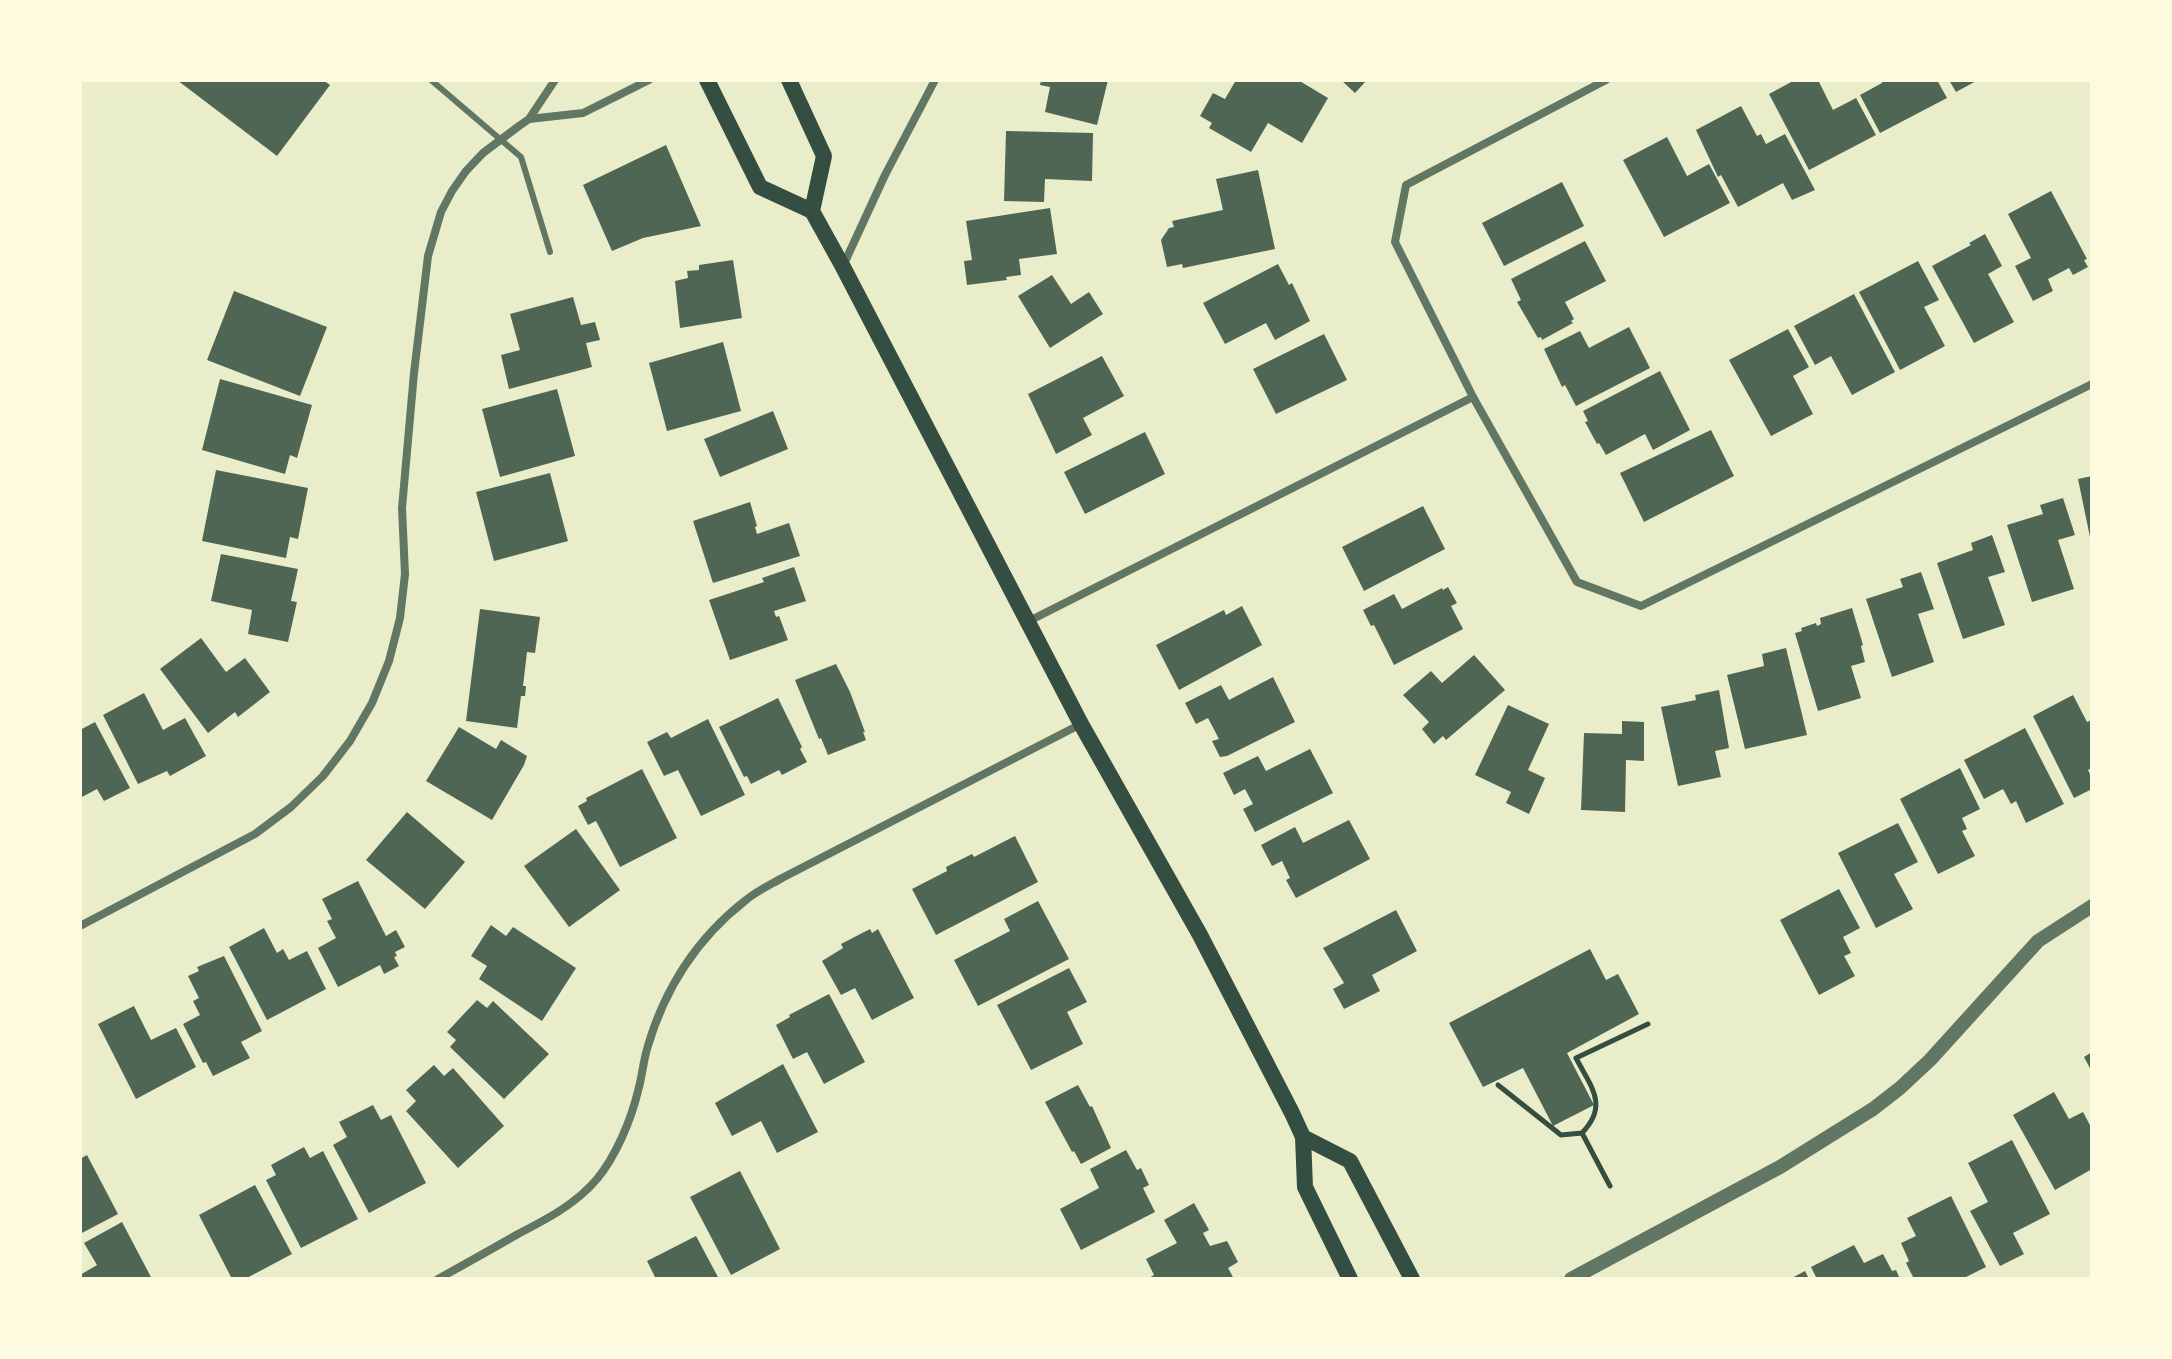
<!DOCTYPE html>
<html>
<head>
<meta charset="utf-8">
<style>
  body { margin:0 }
  #map { position:relative; width:2172px; height:1359px; overflow:hidden; background:#e9edc9; font-family:"Sofia Sans Condensed",sans-serif }
  canvas { display:block }
  .frame { position:absolute; inset:0; border:82px solid #fefae0; pointer-events:none }
</style>
</head>
<body>
<div id="map">
<canvas width="2172" height="1359"></canvas>
<div class="frame"></div>
</div>
<script>
const context = document.querySelector('canvas').getContext('2d');
context.lineJoin = 'round';
function fillPath(path, color) { context.fillStyle = color; context.fill(path, 'evenodd'); }
function trace(path, color, width, dash) { context.strokeStyle = color; context.lineWidth = width; context.lineCap = dash ? 'butt' : 'round'; context.setLineDash(dash || []); context.stroke(path); }
const building = new Path2D(`
  M177 80H323L330 85 277 156Z
  M1041 80H1108L1097 125 1045 112 1050 87 1040 85Z
  M1236 80H1298L1328 98 1302 143 1268 123 1251 152 1209 128 1212 123 1200 116 1213 93 1225 99Z
  M1341 80H1367L1355 93Z
  M1795 80H1818L1833 110 1856 98 1876 135 1809 170 1769 94Z
  M1881 80H1937L1947 98 1880 133 1860 95 1882 83Z
  M1949 80H1978L1956 92Z
  M1741 106 1757 136 1761 134 1766 144 1785 134 1815 190 1792 200 1783 183 1738 207 1721 175 1718 177 1696 130Z
  M1006 131 1093 133 1092 181 1045 179 1044 202 1004 201Z
  M1667 137 1687 176 1709 164 1730 203 1664 237 1623 160Z
  M666 145 701 226 643 238 612 251 583 185Z
  M1258 170 1275 249 1183 268 1182 264 1167 267 1161 240 1169 228 1174 227 1172 221 1223 210 1216 179Z
  M1562 182 1584 226 1504 266 1482 223Z
  M2051 191 2087 259 2084 260 2088 267 2073 275 2069 268 2048 279 2053 291 2033 301 2015 266 2031 258 2008 214Z
  M1050 208 1057 254 1019 259 1021 275 1006 277 1007 280 967 285 964 261 972 260 966 221Z
  M1985 234 2002 266 1988 274 2014 322 1974 343 1932 266 1971 245 1969 243Z
  M1585 241 1606 281 1565 302 1574 319 1571 321 1573 323 1542 340 1541 337 1538 338 1517 302 1521 300 1511 279Z
  M733 260 742 318 680 328 675 281 688 278 687 271 699 270V265Z
  M1918 261 1939 300 1924 307 1945 346 1900 370 1859 292Z
  M1278 264 1289 285 1292 283 1310 321 1275 340 1266 323 1225 344 1203 303Z
  M1052 275 1071 304 1089 292 1103 314 1050 348 1018 296Z
  M234 291 327 327 300 396 207 360Z
  M1854 294 1895 372 1852 395 1831 356 1815 365 1794 326Z
  M573 297 581 325 595 322 600 340 586 343 592 367 509 389 501 355 520 350 510 314Z
  M1629 327 1650 368 1576 406 1565 385 1562 387 1544 349 1580 331 1589 348Z
  M1788 329 1809 367 1793 376 1813 414 1771 436 1729 360Z
  M1324 334 1347 380 1276 414 1253 369Z
  M723 342 741 411 667 431 649 363Z
  M1102 356 1124 396 1083 418 1092 435 1056 454 1028 394Z
  M1660 371 1690 430 1653 450 1645 434 1606 455 1599 443 1597 444 1585 422 1588 421 1583 411Z
  M220 379 312 405 297 458 290 455 285 474 202 450Z
  M557 389 575 456 500 477 482 409Z
  M773 411 788 449 720 477 704 439Z
  M1711 430 1734 476 1644 522 1620 473Z
  M1145 432 1165 474 1085 514 1064 472Z
  M216 470 308 488 298 539 290 537 286 558 202 541Z
  M550 473 568 541 494 561 476 492Z
  M2092 476V542H2091L2078 479Z
  M2063 498 2075 535 2058 540 2074 589 2032 602 2007 525 2043 514 2040 505Z
  M750 502 757 526 755 527 757 534 789 523 800 556 713 583 693 521Z
  M1423 506 1445 549 1364 591 1342 547Z
  M1992 535 2005 572 1988 577 2005 625 1963 639 1937 563 1973 550 1971 543Z
  M221 554 298 569 291 601 297 602 288 642 248 634 252 610 211 601Z
  M794 567 806 601 774 611 776 617 779 616 788 640 730 660 709 600 764 582 762 578Z
  M1921 572 1934 609 1918 614 1934 662 1892 677 1866 599 1903 587 1900 579Z
  M1448 587 1457 603 1451 606 1463 629 1394 665 1374 625 1371 626 1363 610 1394 594 1402 609 1442 588 1443 590Z
  M1242 606 1262 645 1179 690 1156 645 1224 610 1226 615Z
  M1852 608 1863 645 1861 646 1865 662 1851 666 1861 698 1818 711 1795 633 1802 631 1801 628 1816 623 1817 626 1821 624 1820 618Z
  M480 609 540 617 535 653 527 652 523 686H526L525 696H521L517 728 466 721Z
  M201 638 226 672 245 658 270 692 238 717 235 712 208 733 160 669Z
  M1786 648 1807 735 1745 749 1727 675 1764 666 1762 654Z
  M1474 655 1505 690 1446 740 1443 736 1434 744 1422 729 1429 722 1403 695 1431 671 1442 683Z
  M836 664 850 692 865 732H863L866 740 828 755 821 738 819 739 795 680Z
  M1273 677 1295 722 1227 756 1220 757 1212 741 1219 739 1208 718 1196 724 1185 703 1221 685 1229 700Z
  M1719 690 1729 748 1715 751 1721 777 1678 786 1661 707 1696 700 1695 695Z
  M144 693 163 730 185 718 206 756 170 776 167 771 138 784 103 715Z
  M2073 695 2087 722 2092 720V768L2088 770 2092 778V789L2074 798 2033 716Z
  M778 698 802 747 800 749 807 762 782 775 779 770 751 784 747 776 744 777 719 727Z
  M1508 705 1549 724 1528 770 1545 778 1529 814 1506 803 1511 792 1475 775Z
  M708 719 745 795 701 816 678 770 664 776 647 742 667 732 671 738Z
  M1622 721 1644 722V761L1626 760 1625 812 1581 810 1584 733 1622 734Z
  M95 722 130 788 104 801 97 789 80 798V730Z
  M459 727 496 749 501 740 527 756 524 765 492 820 426 781Z
  M2025 728 2064 804 2026 823 2016 801 2011 804 2003 789 1984 799 1964 760Z
  M1310 749 1333 793 1255 832 1243 809 1253 804 1245 789 1234 795 1223 773 1258 756 1266 771Z
  M1960 768 1980 809 1962 818 1967 829 1962 831 1975 856 1938 874 1900 799Z
  M642 769 677 838 620 867 596 821 588 825 578 806 587 801 586 798Z
  M407 812 465 862 425 909 366 860Z
  M1349 820 1370 859 1296 898 1286 880 1290 878 1282 861 1272 866 1261 845 1295 827 1303 843Z
  M1898 823 1918 862 1894 874 1913 909 1876 928 1838 853Z
  M576 829 620 890 569 927 524 866Z
  M1015 836 1038 882 936 935 912 889 947 871 946 867 972 854 974 857Z
  M358 881 386 936 396 930 405 947 395 952 397 956 394 957 399 966 384 974 380 965 338 987 318 948 336 938 327 921 332 919 322 899Z
  M1839 889 1860 928 1843 937 1851 953 1844 956 1855 976 1819 995 1780 920Z
  M1038 901 1069 959 978 1006 954 960 1010 931 1004 919Z
  M1396 910 1417 951 1372 975 1380 991 1344 1009 1333 989 1344 983 1323 948Z
  M491 925 506 936 513 927 576 968 542 1021 479 979 487 966 471 956Z
  M264 928 277 953 283 949 289 960 307 951 326 989 267 1020 229 947Z
  M870 929 872 933 878 929 914 998 872 1020 855 988 841 995 822 961 843 948 841 944Z
  M1590 949 1606 980 1618 974 1639 1014 1567 1053 1594 1105 1553 1126 1523 1068 1483 1087 1449 1023Z
  M224 956 262 1031 241 1042 250 1058 213 1076 206 1062 203 1063 183 1024 200 1015 193 1001 199 998 188 976 199 971 197 967Z
  M1069 968 1087 1002 1067 1012 1083 1044 1031 1070 997 1005Z
  M829 994 865 1062 824 1084 807 1052 793 1059 776 1025 790 1017 789 1015Z
  M477 1000 487 1008 493 1001 549 1054 504 1099 450 1047 456 1040 447 1032Z
  M134 1006 151 1040 176 1028 196 1067 136 1099 98 1024Z
  M2092 1052V1072L2084 1057Z
  M783 1064 818 1132 777 1153 761 1121 732 1136 715 1103Z
  M434 1065 444 1076 453 1068 504 1126 458 1168 406 1111 416 1101 406 1090Z
  M1078 1085 1090 1107 1092 1106 1111 1148 1081 1164 1074 1151 1072 1152 1045 1102Z
  M2054 1092 2069 1119 2083 1112 2092 1129V1169L2055 1190 2013 1115Z
  M373 1105 381 1120 391 1115 426 1183 369 1213 333 1145 347 1137 339 1122Z
  M2012 1140 2050 1214 2013 1233 2024 1254 2000 1266 1970 1211 1988 1202 1968 1163Z
  M304 1147 310 1158 323 1151 358 1219 301 1248 266 1180 276 1175 271 1165Z
  M1126 1150 1137 1170 1141 1168 1149 1185 1143 1188 1155 1212 1081 1250 1060 1209 1099 1188 1090 1169Z
  M87 1155 118 1214 80 1234V1159Z
  M740 1171 780 1249 731 1275 690 1197Z
  M255 1185 292 1254 245 1279H232L199 1215Z
  M1951 1196 1986 1267 1962 1279H1914L1906 1263 1909 1261 1901 1243 1916 1236 1907 1218Z
  M1194 1203 1209 1230 1203 1233 1210 1246 1227 1241 1238 1262 1228 1268 1234 1279H1147L1154 1275 1146 1259 1177 1243 1164 1220Z
  M122 1222 152 1279H80V1275L97 1265 84 1243Z
  M696 1236 719 1279H656L647 1261Z
  M1854 1245 1864 1263 1883 1254 1892 1271 1896 1270 1900 1279H1817L1811 1267Z
  M1805 1271 1809 1279H1790Z`);
const path = new Path2D(`
  M1498 1085 1561 1135 1582 1133C1609 1105 1591 1087 1576 1058L1648 1024
  M1582 1133 1610 1186`);
const service = new Path2D(`
  M431 80 521 157 550 252`);
const minor = new Path2D(`
  M1606 80 1406 185 1395 242 1473 397 1577 582 1641 606 2092 384
  M529 119 555 80
  M843 266 885 175 935 80
  M1027 622 1473 397
  M80 926 255 834 291 807 323 776 350 741 372 703 389 661 400 618 405 574 402 508 414 373 428 256 441 212 452 191 466 171 483 153 519 126 529 119 583 113 649 80
  M438 1279C465 1264 492 1249 518 1234 547 1219 576 1204 597 1179 616 1156 631 1120 638 1091 642 1077 643 1063 647 1049 664 990 697 938 746 900 757 891 770 885 782 878L1081 724`);
const tertiary = new Path2D(`
  M1571 1279 1780 1167 1873 1109 1900 1088 1930 1060 2038 941 2092 906`);
const secondary = new Path2D(`
  M707 80 760 187 812 211 843 267 1081 724 1200 935 1292 1113 1303 1137 1305 1187 1350 1279
  M789 80 824 156 812 211
  M1303 1137 1350 1161 1412 1279`);
fillPath(building, '#4f6655');
trace(path, '#344e41', 5);
trace(service, '#617663', 6);
trace(minor, '#617663', 8);
trace(tertiary, '#617663', 14);
trace(secondary, '#344e41', 16);
</script>
</body>
</html>
